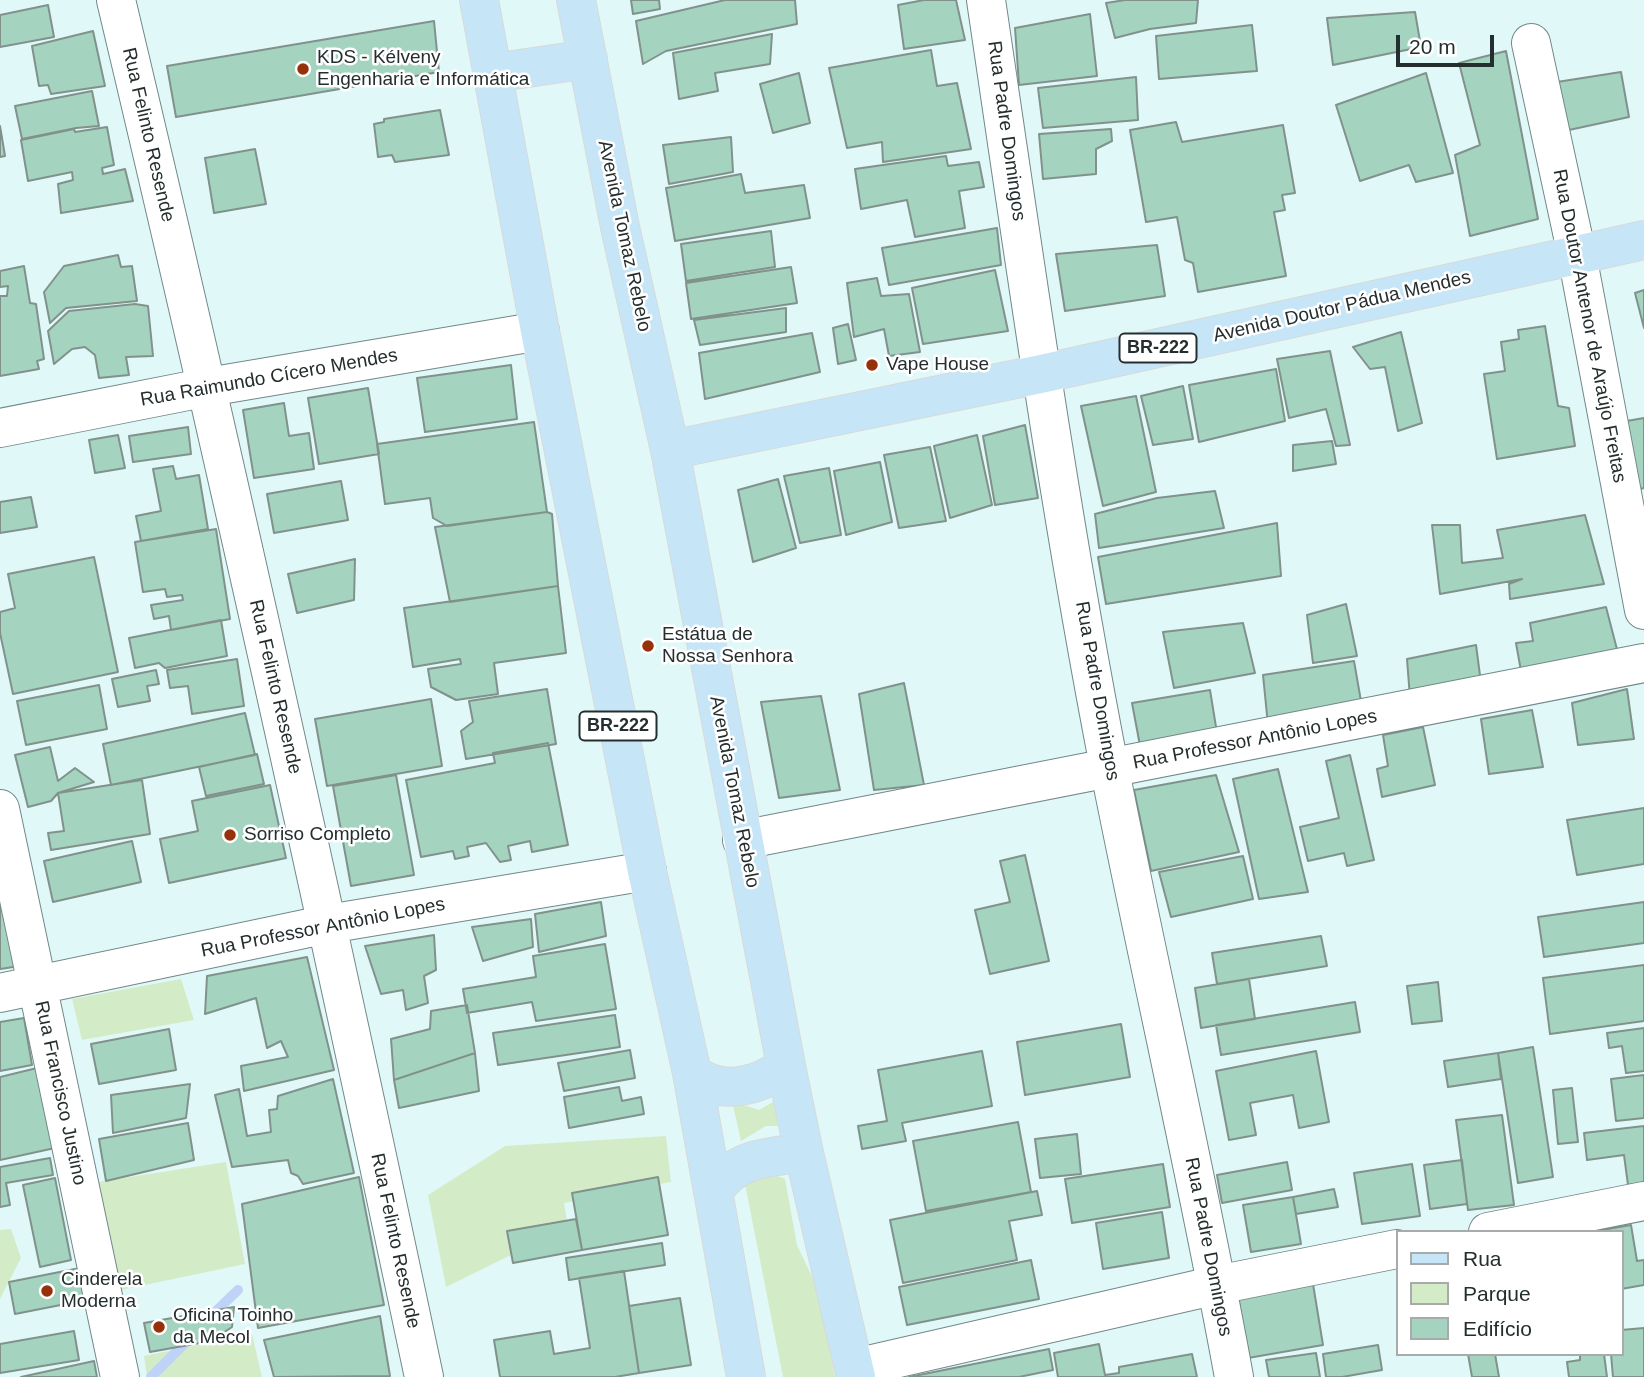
<!DOCTYPE html>
<html>
<head>
<meta charset="utf-8">
<style>
  body { margin:0 }
  #map { position:relative; width:1644px; height:1377px; overflow:hidden; background:#e1f8f9; font-family:Arial,sans-serif }
  canvas { display:block }
  .legend { position:absolute; left:1396px; top:1230px; width:228px; height:126px; box-sizing:border-box; background:#fff; border:2px solid #a8abab; margin:0; padding:9px 12px; list-style:none; font-size:21px; color:#252e2e }
  .legend li { display:flex; align-items:center; gap:14px; height:35px }
  .legend b { width:35px; border:2px solid #a8abab }
  .scale { position:absolute; left:1396px; top:35px; width:98px; height:32px; box-sizing:border-box; border:4px solid #252e2e; border-top:0; padding-left:9px; font-size:21px; line-height:24px; white-space:nowrap; color:#252e2e; -webkit-text-stroke:5px #fff; paint-order:stroke }
</style>
</head>
<body>
<div id="map">
<canvas width="1644" height="1377"></canvas>
<ul class="legend">
<li><b style="height:9px;background:#c6e6f8"></b>Rua</li>
<li><b style="height:19px;background:#d3ecc7"></b>Parque</li>
<li><b style="height:19px;background:#a4d4c0"></b>Edifício</li>
</ul>
<div class="scale">20 m</div>
</div>
<script>
const context = document.querySelector('canvas').getContext('2d');
context.lineJoin = 'round';
function fillPath(path, color) { context.fillStyle = color; context.fill(path, 'evenodd'); }
function trace(path, color, width, dash) { context.strokeStyle = color; context.lineWidth = width; context.lineCap = dash ? 'butt' : 'round'; context.setLineDash(dash || []); context.stroke(path); }
function drawText(font, color, halo, rows, align = 'center') {
  context.font = font + ' Arial,sans-serif'; context.lineWidth = 5; context.setLineDash([]); context.textBaseline = 'middle'; context.strokeStyle = halo; context.fillStyle = color; for (const [text, x, y, turn = 0] of rows) {
    context.save(); context.translate(x, y); context.rotate((+turn || 0) * Math.PI / 180); context.textAlign = isNaN(turn) ? turn : align; if (halo) context.strokeText(text, 0, 0); context.fillText(text, 0, 0); context.restore();
  }
}
const green = new Path2D(`
  M181 979 194 1020 82 1040 72 999Z
  M787 1094 794 1126H766L741 1141 732 1101 759 1110Z
  M666 1136 671 1182 564 1203 568 1227 446 1287 428 1195 505 1146Z
  M226 1162 245 1264 121 1290 98 1182Z
  M764 1170 785 1179 797 1245 818 1289 835 1377H783L745 1184Z
  M11 1229 21 1258 0 1299V1230Z
  M252 1334 262 1377H147L144 1356Z`);
const stream = new Path2D(`
  M210 1317 238 1290
  M151 1377 190 1338`);
const building = new Path2D(`
  M631 0H659L660 9 633 14Z
  M725 0H795L797 24 666 51 643 64 636 21Z
  M924 0H956L965 40 904 49 898 5Z
  M1125 0H1198L1196 23 1150 29 1115 38 1106 3Z
  M48 5 54 37 0 47V15Z
  M1415 12 1421 47 1333 65 1327 18Z
  M1090 14 1097 76 1019 85 1015 28Z
  M434 21 439 72 176 117 167 66Z
  M1252 25 1257 71 1159 79 1156 36Z
  M93 31 105 86 51 94 48 85 39 86 32 46Z
  M772 34 770 64 715 73 718 91 679 99 673 53Z
  M931 50 937 86 957 83 971 149 883 162 882 142 847 148 829 68Z
  M1506 51 1538 219 1470 236 1455 155 1480 145 1459 63Z
  M1621 72 1629 117 1569 130 1557 82Z
  M799 73 810 123 773 133 760 84Z
  M1426 73 1453 173 1416 182 1409 165 1360 181 1336 105Z
  M1136 77 1138 120 1043 128 1038 88Z
  M92 91 99 126 76 128 22 139 15 106Z
  M440 110 449 155 395 162 392 155 378 157 374 124 384 122V119Z
  M1176 122 1182 142 1283 125 1295 193 1282 195 1285 210 1274 212 1286 276 1198 292 1193 263 1185 260 1177 217 1146 222 1130 130Z
  M0 126 5 156 0 157Z
  M107 127 114 165 102 168 103 174 125 169 133 201 61 213 58 184 73 180 72 172 28 181 21 140 74 129 75 132Z
  M1111 129 1112 141 1096 149V174L1043 179 1039 134Z
  M731 137 733 172 669 184 663 145Z
  M255 149 266 204 214 213 205 158Z
  M946 156 948 166 979 162 984 187 959 191 965 228 915 237 907 200 861 209 855 169Z
  M741 174 745 193 804 185 810 218 675 241 666 188Z
  M997 228 1001 265 889 285 882 248Z
  M771 231 775 267 686 281 681 244Z
  M1157 245 1165 296 1065 311 1056 254Z
  M118 255 121 267 132 266 137 301 66 308 50 323 44 292 64 266Z
  M24 266 30 303 36 304 44 359 37 361 39 369 0 376V296H7L8 286 0 287V271Z
  M791 267 797 303 691 319 686 283Z
  M995 270 1008 331 923 344 912 288Z
  M877 278 881 296 909 294 920 352 889 356 884 329 854 337 847 283Z
  M1644 290V328L1635 293Z
  M135 304 148 306 153 356 126 357 129 375 99 378 95 355 85 347 72 349 54 364 48 331 69 311Z
  M786 308V332L700 345 694 320Z
  M848 324 856 360 838 364 833 328Z
  M1545 326 1558 406 1569 408 1575 446 1497 459 1484 374 1505 371 1501 342 1519 339 1518 330Z
  M1401 332 1422 423 1398 431 1385 367 1370 369 1353 347Z
  M812 333 820 372 705 399 699 353Z
  M1330 351 1350 445 1336 446 1326 409 1289 418 1277 359Z
  M511 365 517 419 425 432 417 378Z
  M1276 369 1285 421 1199 442 1189 385Z
  M1183 386 1193 439 1153 445 1141 396Z
  M368 388 379 454 319 464 308 398Z
  M1136 396 1156 492 1103 506 1081 406Z
  M284 403 289 436 309 433 314 469 254 478 243 410Z
  M1644 418V488L1640 489 1621 422Z
  M534 422 547 512 447 526 433 518 430 498 385 504 377 444Z
  M1025 425 1038 498 995 505 983 436Z
  M188 427 191 454 133 462 129 436Z
  M118 435 125 468 95 473 89 440Z
  M977 435 992 505 950 518 934 446Z
  M1332 441 1336 464 1293 471V445Z
  M930 447 946 521 899 528 884 455Z
  M880 462 892 522 846 535 834 471Z
  M173 466 176 479 199 475 208 529 141 541 136 516 161 511 153 469Z
  M829 468 841 535 800 543 784 476Z
  M778 479 796 548 753 562 738 490Z
  M341 481 348 520 274 533 267 494Z
  M1215 491 1224 528 1099 548 1095 514 1157 498Z
  M31 497 37 527 0 533V502Z
  M547 512 552 514 558 586 450 602 435 527Z
  M1585 515 1604 584 1510 599 1509 584 1522 579 1440 594 1432 525H1460L1462 563 1503 558 1497 530Z
  M1277 523 1281 576 1106 604 1098 557Z
  M216 529 230 619 171 630 169 616 154 619 151 605 183 600 182 595 167 597 165 589 143 592 135 542Z
  M94 557 118 672 13 694 0 633V612L15 608 8 574Z
  M355 559 354 600 297 613 288 574Z
  M558 586 566 653 494 663 498 694 456 700 431 687 428 669 461 664 460 659 413 667 404 608Z
  M1346 604 1357 656 1313 663 1307 615Z
  M1606 607 1619 657 1521 671 1516 643 1533 641 1530 623Z
  M221 620 227 656 165 668 159 663 135 668 129 638Z
  M1243 623 1255 673 1174 688 1163 632Z
  M1476 645 1481 683 1410 698 1407 659Z
  M237 659 244 706 192 714 188 686 170 688 167 670Z
  M1354 661 1362 707 1268 725 1263 675Z
  M156 670 159 684 147 686 150 701 118 707 112 679Z
  M904 683 924 785 874 790 859 694Z
  M99 685 107 729 26 745 17 701Z
  M547 689 556 744 466 759 461 731 473 722 469 701Z
  M1627 689 1634 739 1578 745 1572 703Z
  M1210 690 1217 733 1141 751 1132 703Z
  M821 696 840 790 779 798 761 702Z
  M431 699 442 766 327 786 315 719Z
  M1532 710 1543 767 1489 774 1481 719Z
  M245 713 255 755 111 785 103 744Z
  M1423 727 1435 785 1382 797 1377 769 1388 766 1383 735Z
  M548 743 568 845 532 852 530 841 508 846 511 860 500 862 486 843 467 847 469 856 455 859 453 851 421 857 406 780 495 763 493 753Z
  M50 747 58 781 75 768 94 782 58 793 51 801 28 807 15 755Z
  M257 754 264 784 206 796 199 767Z
  M1350 755 1374 860 1347 866 1344 853 1308 861 1300 827 1339 818 1326 761Z
  M1278 769 1308 892 1259 899 1233 779Z
  M396 775 414 875 351 886 333 786Z
  M1216 775 1239 852 1151 871 1134 790Z
  M142 780 150 834 51 850 48 833 64 831 58 793Z
  M270 785 286 858 169 883 160 839 198 831 192 801Z
  M1644 808V864L1577 875 1567 820Z
  M132 841 141 882 53 902 44 861Z
  M1025 855 1049 961 990 974 975 910 1010 902 1000 861Z
  M1243 856 1253 899 1171 917 1159 872Z
  M0 873 20 966 0 969Z
  M601 902 606 936 539 952 535 914Z
  M1644 902V943L1544 957 1538 917Z
  M531 919 533 947 483 961 472 927Z
  M434 935 436 970 424 976 428 1003 406 1010 403 990 381 994 365 946Z
  M1321 936 1327 966 1217 984 1212 953Z
  M605 944 616 1009 536 1021 532 1002 467 1013 463 989 536 977 533 956Z
  M307 957 334 1070 244 1091 241 1066 288 1057 281 1041 267 1048 256 998 205 1014 207 976Z
  M1644 965V1021L1550 1034 1543 978Z
  M1249 979 1255 1019 1201 1028 1195 988Z
  M1438 982 1442 1021 1412 1024 1407 986Z
  M1355 1002 1360 1032 1221 1055 1216 1025Z
  M467 1005 475 1053 394 1080 391 1039 430 1029 431 1011Z
  M615 1015 620 1047 498 1065 493 1033Z
  M24 1018 32 1065 0 1071V1022Z
  M1121 1024 1130 1077 1025 1095 1017 1042Z
  M1644 1028V1071L1626 1073 1622 1046 1609 1048 1607 1033Z
  M169 1029 176 1070 99 1084 91 1044Z
  M1533 1047 1553 1177 1518 1183 1498 1053Z
  M630 1050 635 1078 564 1091 558 1063Z
  M982 1051 992 1106 902 1123 906 1141 862 1149 858 1126 887 1121 878 1070Z
  M1316 1051 1329 1122 1299 1128 1293 1095 1250 1103 1256 1135 1229 1140 1216 1071Z
  M475 1053 479 1091 399 1108 394 1080Z
  M1498 1053 1501 1079 1448 1087 1444 1061Z
  M37 1068 55 1148 0 1160V1077Z
  M1644 1075V1118L1616 1121 1611 1079Z
  M333 1079 354 1173 303 1184 298 1176 291 1173 288 1160 232 1167 215 1095 239 1089 247 1136 271 1132 269 1110 277 1109 278 1096Z
  M190 1084 186 1118 113 1133 111 1095Z
  M619 1087 622 1101 641 1097 644 1114 569 1128 564 1097Z
  M1572 1088 1578 1142 1558 1144 1553 1090Z
  M1502 1115 1514 1205 1468 1210 1456 1120Z
  M1018 1122 1031 1192 926 1211 913 1141Z
  M188 1123 194 1160 106 1181 99 1139Z
  M1644 1126V1183L1628 1185 1624 1155 1587 1160 1584 1133Z
  M1077 1134 1081 1174 1040 1178 1035 1139Z
  M50 1158 53 1175 6 1183 10 1205 0 1207V1167Z
  M1462 1160 1467 1204 1430 1209 1424 1165Z
  M1287 1162 1292 1190 1222 1203 1217 1175Z
  M1163 1164 1170 1207 1072 1223 1065 1179Z
  M1412 1164 1420 1216 1362 1224 1354 1173Z
  M359 1177 384 1305 258 1328 242 1204Z
  M658 1177 668 1235 582 1250 572 1193Z
  M55 1178 71 1260 40 1267 23 1185Z
  M1334 1189 1338 1207 1296 1214 1293 1197Z
  M1037 1191 1042 1215 1009 1221 1017 1260 903 1283 890 1220Z
  M1293 1197 1301 1244 1251 1252 1243 1205Z
  M1162 1212 1169 1258 1103 1269 1096 1223Z
  M576 1219 582 1250 513 1263 507 1231Z
  M1631 1225 1637 1261 1644 1260V1285L1621 1289V1232H1590Z
  M662 1243 665 1265 569 1280 566 1258Z
  M1031 1260 1039 1299 907 1325 899 1287Z
  M80 1268 86 1300 15 1314 9 1282Z
  M624 1271 639 1373 615 1377H500L494 1340 550 1331 554 1354 590 1348 579 1278Z
  M1313 1284 1323 1345 1248 1358 1238 1296Z
  M680 1298 691 1365 639 1373 629 1306Z
  M234 1307 232 1327 211 1341 150 1352 144 1323Z
  M380 1316 390 1376 274 1377 264 1340Z
  M1644 1328V1377H1613L1611 1354H1621V1330Z
  M74 1331 79 1360 0 1373V1344Z
  M1099 1344 1105 1375 1119 1373V1367L1192 1354 1197 1377H1058L1054 1353Z
  M1378 1345 1382 1370 1342 1377H1326L1323 1354Z
  M1049 1349 1053 1370 1019 1377H909Z
  M1316 1353 1320 1377H1269L1266 1360Z
  M1468 1354H1495L1499 1377H1472Z
  M1580 1354H1604L1607 1377H1569L1567 1362 1580 1360Z
  M94 1361 97 1377H21Z`);
const minor = new Path2D(`
  M116 0C225 458 327 917 424 1377
  M986 0C1024 257 1060 515 1110 771 1150 973 1197 1174 1234 1377
  M1531 43 1577 255 1644 610
  M0 428 208 387 540 331
  M0 809 120 1377
  M742 840 1644 663
  M0 993 328 924 647 871
  M1488 1232 1644 1201
  M855 1368 1217 1285 1397 1249`);
const major = new Path2D(`
  M479 0 540 331 647 871 692 1073 746 1377
  M576 0 620 227 670 450 786 1066 804 1153 856 1377
  M493 73 588 59
  M670 450 1041 374 1644 240
  M692 1073C721 1097 759 1086 786 1066
  M714 1192C731 1159 770 1156 804 1153`);
const markers = [
  [303,69,7,"#97310a"],
  [872,365,7,"#97310a"],
  [648,646,7,"#97310a"],
  [230,835,7,"#97310a"],
  [47,1291,7,"#97310a"],
  [159,1327,7,"#97310a"]
];
const shields = [
  [1158,348,77],
  [618,726,77]
];
const shieldNames = [
  ["BR-222",1158,348],
  ["BR-222",618,726]
];
const poiNames = [
  ["KDS - Kélveny",317,58],
  ["Engenharia e Informática",317,80],
  ["Vape House",886,365],
  ["Estátua de",662,635],
  ["Nossa Senhora",662,657],
  ["Sorriso Completo",244,835],
  ["Cinderela",61,1280],
  ["Moderna",61,1302],
  ["Oficina Toinho",173,1316],
  ["da Mecol",173,1338]
];
const streetNames = [
  ["Rua Padre Domingos",1006,131,82],
  ["Rua Felinto Resende",148,135,77],
  ["Avenida Tomaz Rebelo",624,236,78],
  ["Avenida Doutor Pádua Mendes",1342,307,-13],
  ["Rua Doutor Antenor de Araújo Freitas",1589,326,79],
  ["Rua Raimundo Cícero Mendes",269,378,-10],
  ["Rua Felinto Resende",275,687,77],
  ["Rua Padre Domingos",1097,691,80],
  ["Rua Professor Antônio Lopes",1255,740,-11],
  ["Avenida Tomaz Rebelo",734,792,79],
  ["Rua Professor Antônio Lopes",323,928,-11],
  ["Rua Francisco Justino",60,1093,78],
  ["Rua Felinto Resende",395,1241,78],
  ["Rua Padre Domingos",1208,1247,79]
];
fillPath(green, '#d3ecc7');
trace(stream, '#bfd2f8', 10);
fillPath(building, '#a4d4c0');
trace(building, '#80928b', 2);
trace(minor, '#738889', 40);
trace(major, '#d8d9d9', 40);
trace(minor, '#fff', 38);
trace(major, '#c6e6f8', 38);
for (const [x, y, r, color] of markers) { const dot = new Path2D(); dot.arc(x, y, r, 0, 2 * Math.PI); context.fillStyle = color; context.fill(dot); trace(dot, '#fff', 2.5); }
for (const [x, y, w] of shields) { const box = new Path2D(); box.roundRect(x - w / 2, y - 14.5, w, 29, 5); context.fillStyle = '#fff'; context.fill(box); trace(box, '#252e2e', 2); }
drawText('bold 18px', '#252e2e', null, shieldNames);
drawText('19px', '#252e2e', '#fff', poiNames, 'left');
drawText('19px', '#252e2e', '#fff', streetNames);
</script>
</body>
</html>
